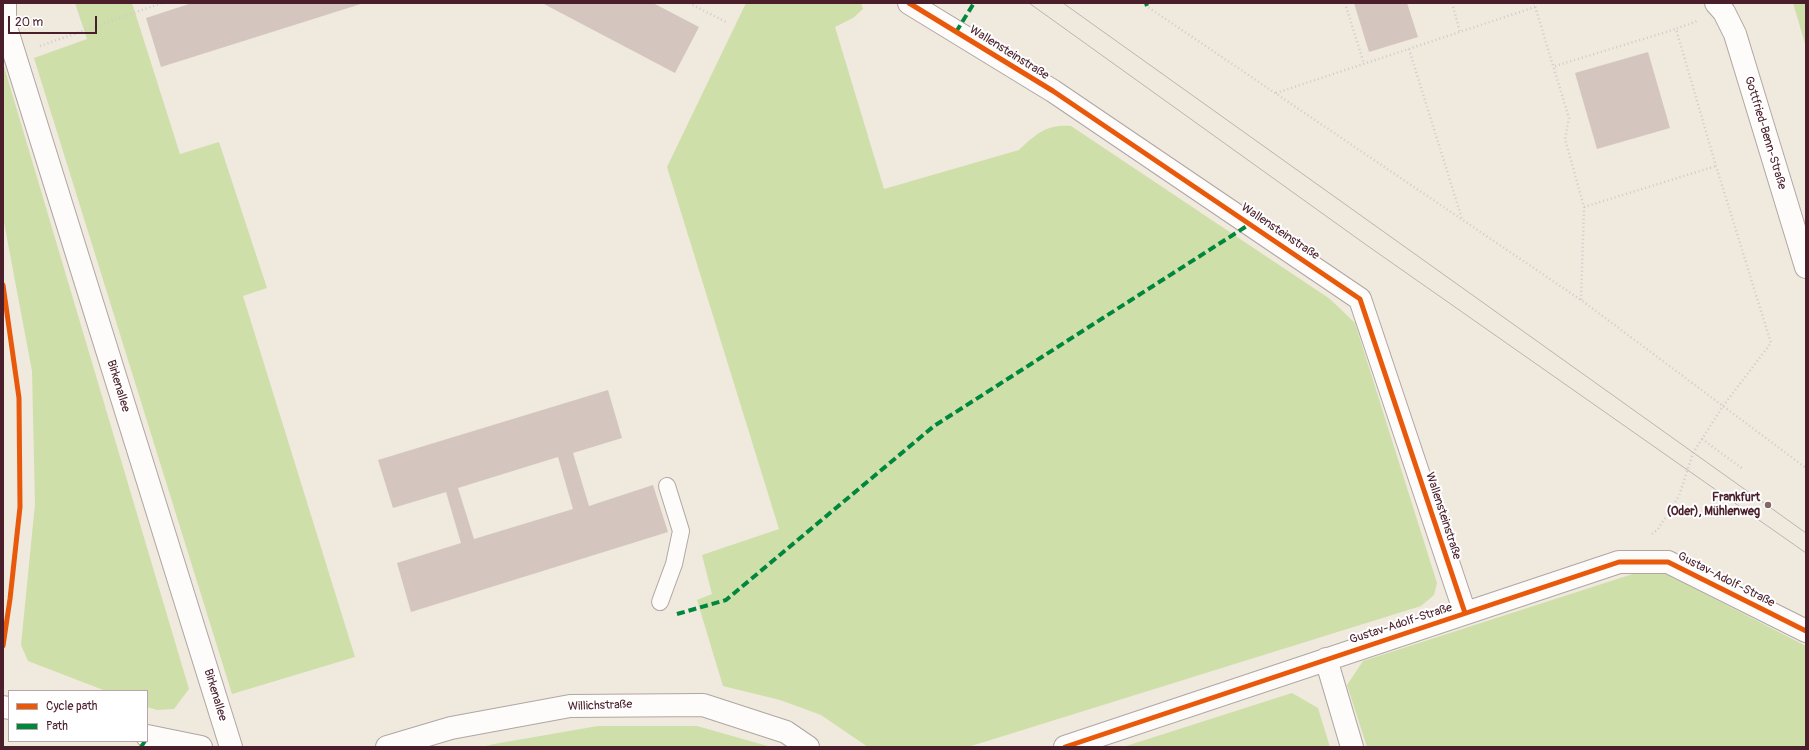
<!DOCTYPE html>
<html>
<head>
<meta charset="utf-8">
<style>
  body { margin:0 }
  #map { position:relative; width:1809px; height:750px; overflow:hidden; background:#efe9de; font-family:Pangolin,sans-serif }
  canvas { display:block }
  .frame { position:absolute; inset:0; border:4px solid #4a1f2b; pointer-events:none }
  .legend { position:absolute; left:8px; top:690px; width:140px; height:52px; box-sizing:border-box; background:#fff; border:1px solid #b7a5aa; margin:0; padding:5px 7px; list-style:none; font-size:12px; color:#4a1f2b }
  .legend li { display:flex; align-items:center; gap:8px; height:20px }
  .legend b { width:20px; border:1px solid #b7a5aa }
  .scale { position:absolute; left:8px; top:16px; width:89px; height:18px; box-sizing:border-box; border:2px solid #4a1f2b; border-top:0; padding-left:5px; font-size:12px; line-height:14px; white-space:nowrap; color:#4a1f2b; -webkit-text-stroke:3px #fff; paint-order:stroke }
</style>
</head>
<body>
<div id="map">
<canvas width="1809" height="750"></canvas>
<div class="frame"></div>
<ul class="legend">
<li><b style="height:5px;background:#e8590c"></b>Cycle path</li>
<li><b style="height:5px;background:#00873e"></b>Path</li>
</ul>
<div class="scale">20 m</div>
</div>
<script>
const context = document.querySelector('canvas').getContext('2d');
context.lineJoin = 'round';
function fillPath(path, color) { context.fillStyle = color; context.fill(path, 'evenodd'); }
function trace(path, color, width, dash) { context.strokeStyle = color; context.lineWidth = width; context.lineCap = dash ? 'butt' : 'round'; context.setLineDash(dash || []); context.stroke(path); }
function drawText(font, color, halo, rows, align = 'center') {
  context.font = font + ' Pangolin,sans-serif'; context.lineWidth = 4; context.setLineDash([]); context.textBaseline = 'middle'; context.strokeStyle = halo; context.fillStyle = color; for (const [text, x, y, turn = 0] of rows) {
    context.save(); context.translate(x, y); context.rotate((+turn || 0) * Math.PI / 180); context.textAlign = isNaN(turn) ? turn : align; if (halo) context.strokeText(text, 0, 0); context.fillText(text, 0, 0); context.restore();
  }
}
const green = new Path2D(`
  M75 3H132L180 154 219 142 267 288 243 296 355 657 232 694 34 58 87 39Z
  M746 3H861L863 9 853 18 835 27 884 189 1019 150C1036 134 1046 124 1071 126L1330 299 1355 323 1437 583 1434 595 1421 606 968 747H868L821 715 780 700 723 686 697 600 712 594 702 555 779 529 667 167Z
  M1793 3H1806V47Z
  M3 63 189 689 174 709 157 710 147 707V691H106L28 661 21 645 35 504 32 371 3 217Z
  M1642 571 1664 573 1806 646V747H1367L1347 685 1363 661Z
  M1292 693 1318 708 1330 747H1123Z
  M598 726H697L771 747H482L494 744Z`);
const building = new Path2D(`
  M192 3H364L161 67 146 18Z
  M542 3H653L699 27 675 73Z
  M1354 3H1407L1418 37 1369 52Z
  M1648 52 1670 128 1597 149 1575 73Z
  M608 390 622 438 573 453 589 506 653 485 668 532 411 612 397 563 461 543 446 492 393 508 378 460ZM558 457 573 509 474 539 458 488Z`);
const path = new Path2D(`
  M689 3 728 23
  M1142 3 1581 300 1806 468
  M1345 3 1364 64
  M1452 3 1460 32
  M1534 3 1569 118 1565 139 1584 207 1581 300
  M40 46 162 3
  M1409 49 1462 219
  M1555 66 1676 29
  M1276 93 1535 7
  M1584 207 1716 166
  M1702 439 1743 469
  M1652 534 1658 529 1679 496 1693 453 1723 406 1771 343 1716 166 1676 29 1697 21`);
const lane = new Path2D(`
  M660 602 674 564 681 531 667 486`);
const street = new Path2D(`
  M5 3V24L231 747
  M909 3 1053 91 1360 299 1465 613
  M1716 3 1724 12 1735 34 1806 267
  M1326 659 1352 747
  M3 707 9 708
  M147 736 201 747
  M387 747 451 728 570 706 703 705 786 732 808 747
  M1065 747 1619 562H1668L1806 631`);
const tram = new Path2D(`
  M1029 3 1365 244 1806 553
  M1063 3 1806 533`);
const quiet = new Path2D(`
  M1146 3 1147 6
  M956 32 974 3
  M677 614 726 600 934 426 1250 224
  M141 747 145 741`);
const cycleway = new Path2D(`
  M909 3 1053 91 1360 299 1465 613
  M3 285 19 398 20 507 10 599 3 646
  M1065 747 1619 562H1668L1806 631`);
const markers = [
  [1768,505,4,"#84666a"]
];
const streetNames = [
  ["Wallensteinstraße",1009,53,32],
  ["Gottfried-Benn-Straße",1765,133,73],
  ["Wallensteinstraße",1280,232,34],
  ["Birkenallee",118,386,73],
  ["Wallensteinstraße",1443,516,72],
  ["Gustav-Adolf-Straße",1726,580,27],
  ["Gustav-Adolf-Straße",1401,624,-18],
  ["Birkenallee",215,695,73],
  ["Willichstraße",600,706,-2]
];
const poiNames = [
  ["Frankfurt",1760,498],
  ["(Oder), Mühlenweg",1760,512]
];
fillPath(green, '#cfdfa9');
fillPath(building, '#d4c6be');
trace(lane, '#b0a6a2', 18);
trace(street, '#b0a6a2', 24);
trace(path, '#d0cbca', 2.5, [1, 3]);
trace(lane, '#fdfcfa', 16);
trace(street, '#fdfcfa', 22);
trace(tram, '#bab4b4', 1);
trace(quiet, '#00873e', 4, [8, 4]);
trace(cycleway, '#e8590c', 5);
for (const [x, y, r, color] of markers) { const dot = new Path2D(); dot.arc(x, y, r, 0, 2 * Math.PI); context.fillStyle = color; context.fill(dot); trace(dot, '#fff', 1.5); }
drawText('12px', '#4a1f2b', '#fff', streetNames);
drawText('bold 12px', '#4a1f2b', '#fff', poiNames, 'right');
</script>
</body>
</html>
